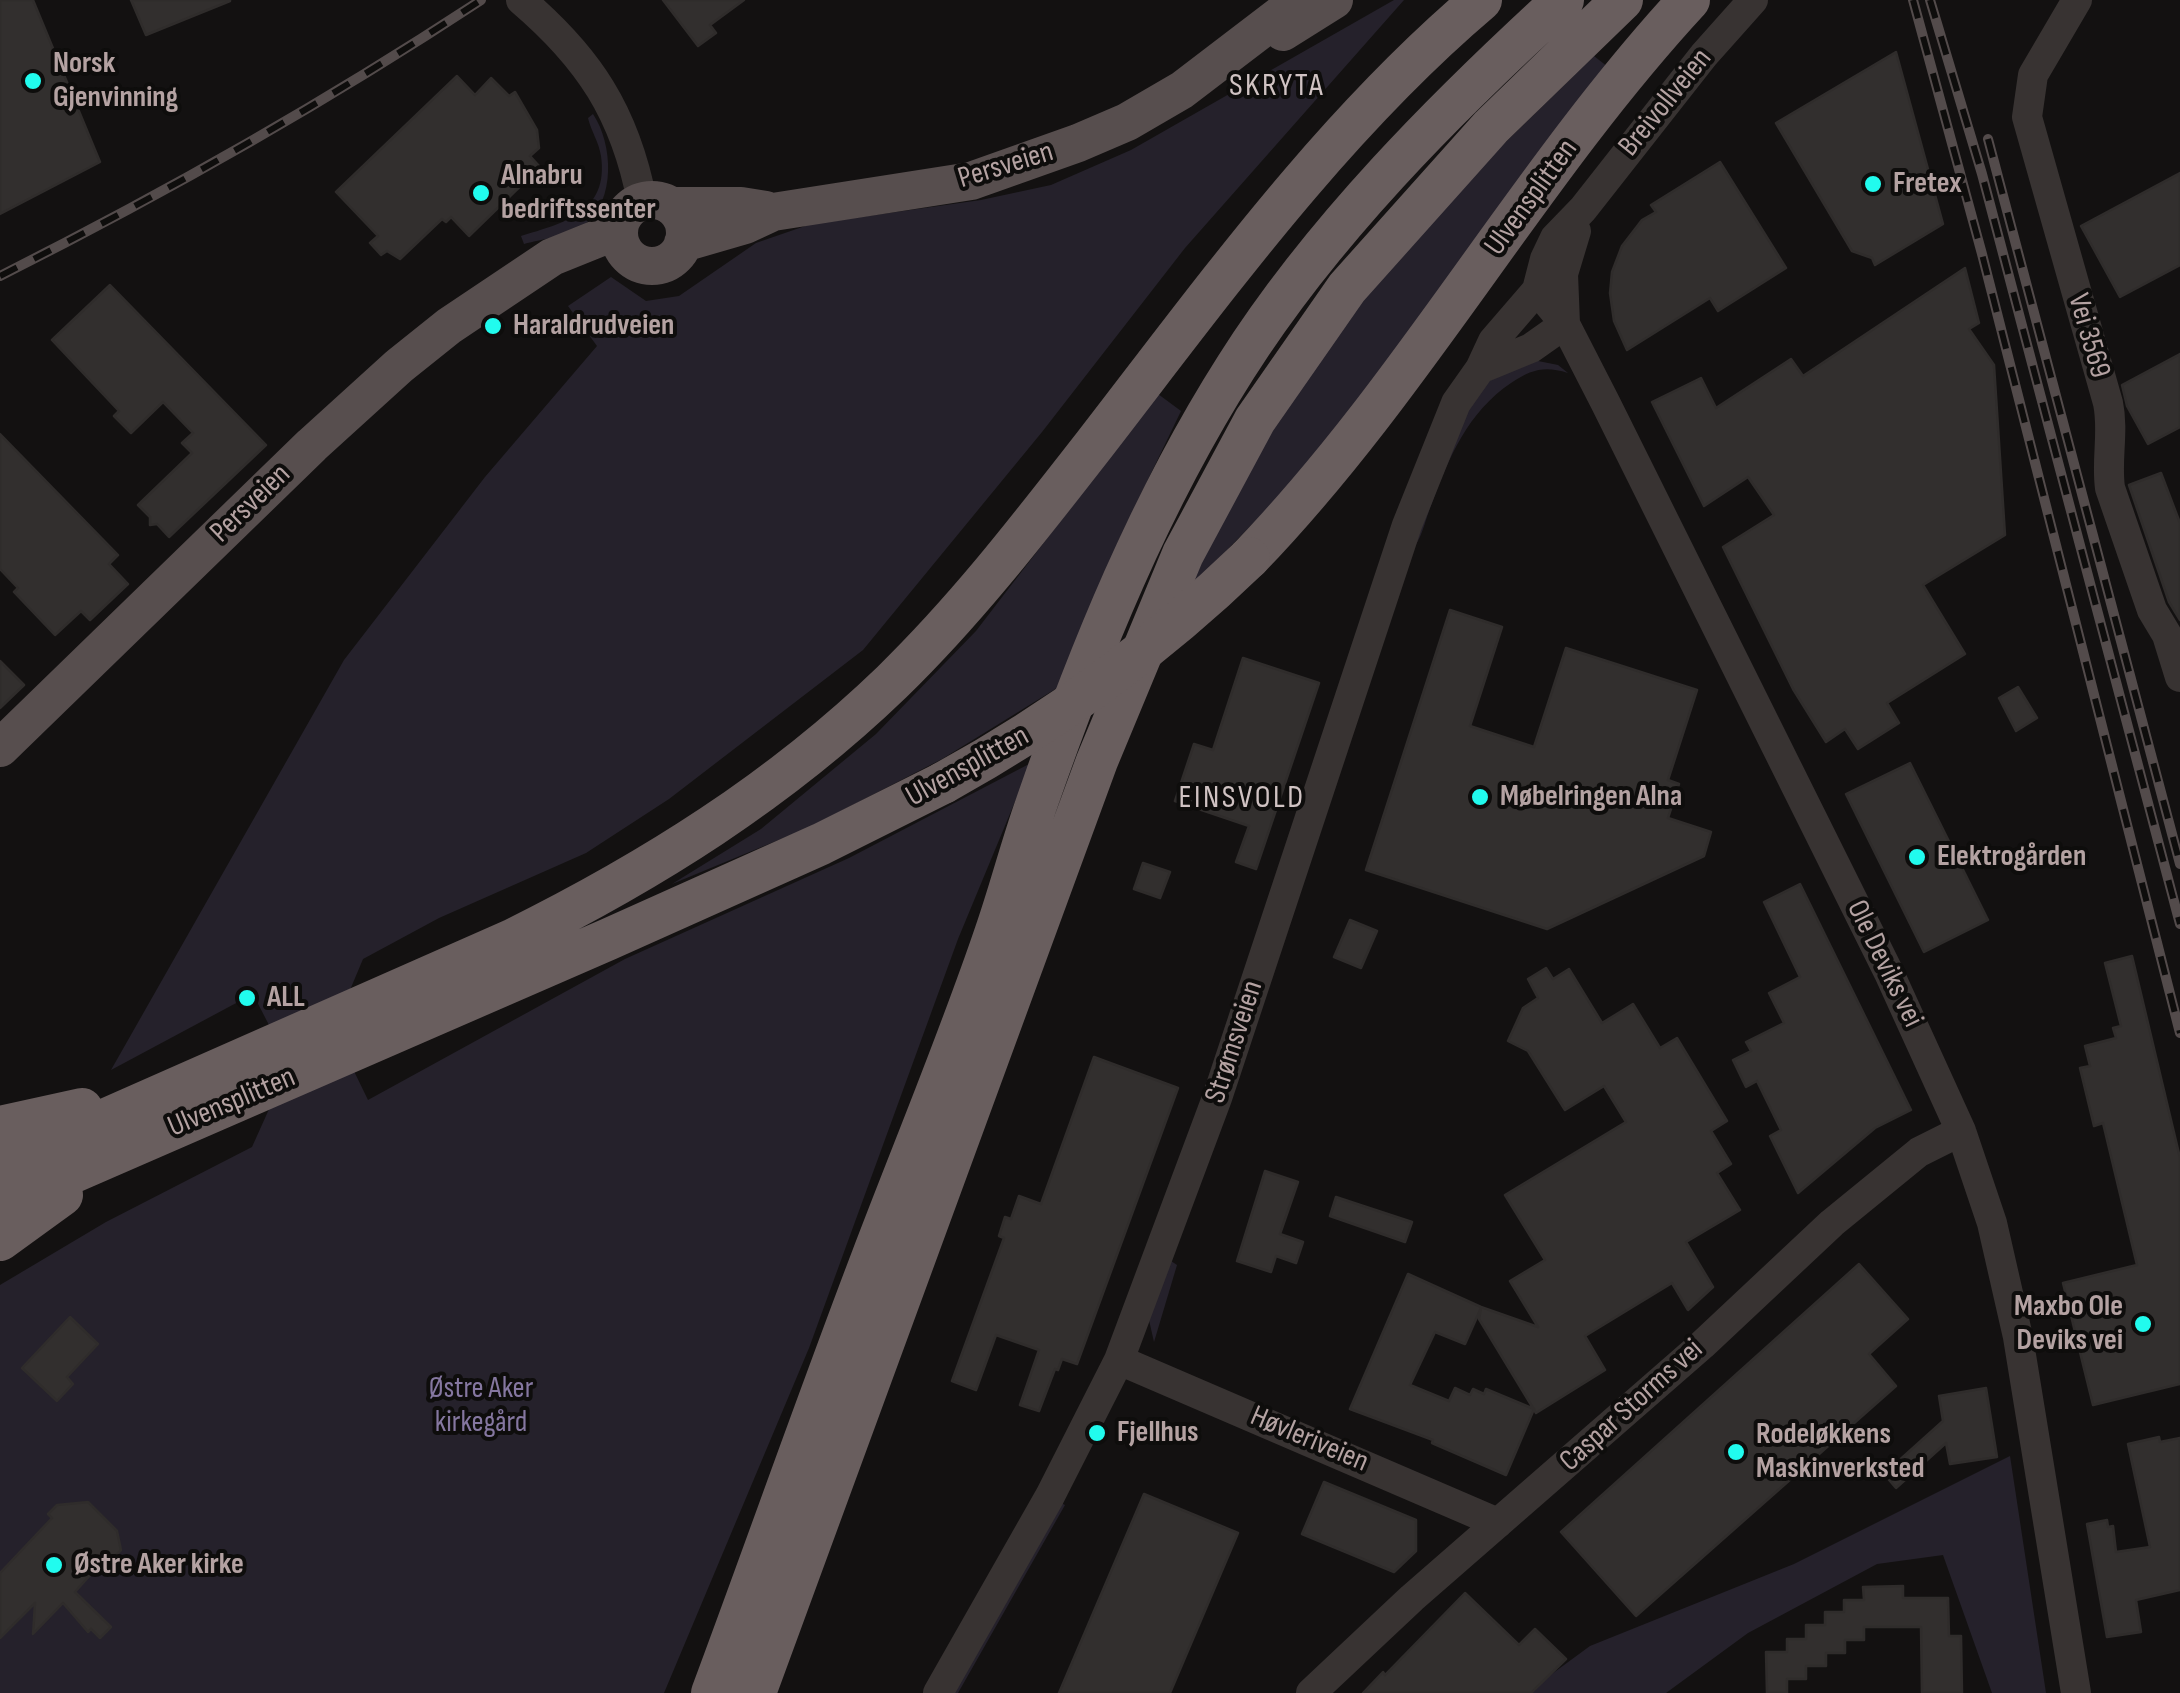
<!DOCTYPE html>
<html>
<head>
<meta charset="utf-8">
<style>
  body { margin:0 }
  canvas { display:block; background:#131111 }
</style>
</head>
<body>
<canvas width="2180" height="1693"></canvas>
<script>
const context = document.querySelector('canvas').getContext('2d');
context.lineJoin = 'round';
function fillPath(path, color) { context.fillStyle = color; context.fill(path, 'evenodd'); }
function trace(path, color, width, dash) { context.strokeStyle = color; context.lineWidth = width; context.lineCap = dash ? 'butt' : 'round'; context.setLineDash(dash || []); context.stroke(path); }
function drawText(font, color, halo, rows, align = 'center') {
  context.font = font + ' "Sofia Sans Condensed",sans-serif'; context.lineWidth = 8; context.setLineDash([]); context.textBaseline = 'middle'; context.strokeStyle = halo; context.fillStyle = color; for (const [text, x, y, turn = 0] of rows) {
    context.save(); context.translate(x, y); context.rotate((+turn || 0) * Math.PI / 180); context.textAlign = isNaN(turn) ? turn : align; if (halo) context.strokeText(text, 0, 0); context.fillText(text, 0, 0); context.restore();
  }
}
const green = new Path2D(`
  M1394 0H1404L1185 248 1042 432 863 650 669 799 586 853 439 918 363 959 350 990V1063L368 1100 625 959 849 858 1031 763 958 939 809 1348 664 1693H0V1285L106 1222 252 1147 270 1107 269 1025 253 994 111 1070 344 660 485 477 597 346 568 306 611 277 646 301 679 296 756 243 811 224 981 200 1051 185 1131 150Z
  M1594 56 1608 67 1310 465 1185 593 1275 423 1377 281 1479 168Z
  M593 114C613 144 616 200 585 224 570 236 542 239 524 244L521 236C564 223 609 212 601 156 599 142 591 131 588 118Z
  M1533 360 1558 365 1568 373C1545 366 1532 369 1511 383 1468 412 1449 457 1432 503 1426 517 1423 534 1415 546L1457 426 1489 381Z
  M1158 394 1181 411 1118 542 1057 688 942 759 810 827 672 884 761 829 876 734 976 631Z
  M1171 1261 1177 1265 1154 1342 1149 1320Z
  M2010 1456 2046 1693H1992L1943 1555 1877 1564 1748 1633 1666 1693H1526L1590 1646 1794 1564Z
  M1059 1502 1065 1505 958 1693H951Z`);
const building = new Path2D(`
  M0 0H33L100 162 0 214Z
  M131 0H230V1L146 35Z
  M663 0H744L710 25 716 33 698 46Z
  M1896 52 1943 224 1875 265 1872 258 1852 251 1776 123Z
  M457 76 475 95 491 78 509 96 515 92 537 130 539 148 530 156 540 167 469 236 451 217 446 222 442 219 400 259 387 251 381 255 370 243 378 236 336 192Z
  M1720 162 1786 268 1718 311 1710 298 1627 350 1614 321 1610 293 1612 272 1622 246 1642 220 1656 212 1651 205Z
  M2180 173V265L2120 297 2081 226Z
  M1965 268 1979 323 1969 329 1994 365 2005 535 1923 585 1965 654 1887 703 1899 723 1858 749 1845 729 1826 742 1793 689 1723 547 1774 515 1748 477 1704 506 1652 402 1701 378 1716 408 1791 359 1803 376Z
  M110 285 266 445 169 537 157 524 150 525V517L138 505 192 453 182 443 193 433 163 402 131 433 114 416 119 411 52 340Z
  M2180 354V427L2148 444 2127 406 2122 385Z
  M0 434 118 555 109 564 128 584 90 620 81 611 55 635 14 592 18 588 0 569Z
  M2161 473 2180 523V620L2169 602 2129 485Z
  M1450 610 1502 627 1470 726 1534 747 1566 648 1697 690 1668 780 1679 784 1668 818 1711 832 1704 856 1547 929 1366 870Z
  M1243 658 1319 683 1256 869 1236 862 1249 826 1175 801 1194 744 1213 750Z
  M0 661 24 685 0 708Z
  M2018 687 2037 718 2016 731 1999 698Z
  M1910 763 1988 920 1924 952 1846 794Z
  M1143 863 1170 872 1160 898 1134 889Z
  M1800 884 1911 1110 1875 1128 1798 1193 1770 1136 1781 1130 1757 1081 1746 1087 1733 1060 1751 1051 1746 1042 1784 1023 1769 993 1800 977 1764 902Z
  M1350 920 1377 931 1361 968 1334 957Z
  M2132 956 2180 1158V1384L2093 1405 2063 1283 2137 1265 2103 1123 2094 1126 2080 1068 2090 1066 2085 1046 2116 1038 2113 1028 2121 1026 2105 963Z
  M1546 968 1553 979 1569 969 1602 1023 1633 1004 1660 1048 1677 1038 1727 1121 1711 1131 1731 1164 1717 1173 1740 1210 1686 1242 1713 1287 1688 1310 1672 1283 1585 1336 1605 1370 1536 1413 1479 1319 1481 1308 1465 1344 1435 1332 1410 1385 1449 1401 1455 1388 1470 1395 1473 1389 1484 1394 1486 1389 1534 1409 1506 1475 1432 1443 1433 1440 1350 1409 1408 1274 1481 1307 1538 1327 1510 1281 1545 1260 1505 1195 1626 1122 1604 1086 1565 1110 1528 1051 1508 1041 1523 1008 1538 998 1528 979Z
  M1094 1057 1178 1088 1077 1364 1062 1359 1058 1370 1055 1369 1039 1411 1020 1405 1039 1350 996 1335 976 1390 952 1381 1004 1238 999 1236 1005 1217 1011 1219 1019 1196 1041 1204Z
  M1265 1171 1298 1182 1280 1234 1303 1242 1296 1263 1276 1256 1271 1272 1237 1261Z
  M1336 1197 1412 1222 1405 1242 1330 1216Z
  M1859 1264 1908 1319 1869 1354 1896 1386 1636 1616 1561 1532Z
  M70 1317 98 1344 67 1377 73 1384 57 1401 22 1368Z
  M1986 1388 1997 1457 1950 1464 1946 1443 1896 1488 1884 1474 1943 1421 1939 1396Z
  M2159 1437 2160 1442 2180 1438V1590L2136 1600 2141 1632 2107 1637 2087 1524 2107 1520 2108 1527 2113 1526 2116 1552 2150 1547 2128 1444Z
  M1324 1482 1416 1520V1551L1394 1572 1302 1534Z
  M1144 1494 1238 1533 1170 1693H1059Z
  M88 1502 117 1531 121 1550 104 1567 100 1564 75 1592 111 1627 100 1638 91 1629 88 1632 63 1603 33 1634 35 1603 0 1638V1573L52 1518 48 1514 57 1505Z
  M1903 1586V1598H1948L1949 1636H1961L1962 1693H1922L1921 1627H1864V1640H1845V1653H1826V1666H1806V1679H1787V1693H1767L1766 1652H1787V1639H1806V1625H1825V1612H1844V1600H1864L1863 1587Z
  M1465 1593 1519 1645 1535 1629 1566 1659 1531 1693H1363L1383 1672 1385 1675Z`);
const minor = new Path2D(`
  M521 0C589 58 625 113 642 201
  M2077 0 2033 75 2027 117 2108 403C2114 432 2106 459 2110 488L2152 610 2167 635 2180 677
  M1537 290 1565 324 1606 404 1889 973 1961 1131 1992 1223 2018 1337 2076 1693
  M1565 324 1563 274 1576 231
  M1480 369 1531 348 1565 324
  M1119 1360 1498 1523
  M938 1693 1050 1496 1119 1360 1217 1098 1407 525 1456 403 1480 369 1493 341 1537 290 1545 259 1555 238 1583 209 1704 55 1753 0
  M1311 1693 1412 1598 1702 1345 1832 1223 1919 1152 1961 1131`);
const major = new Path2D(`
  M1283 32 1334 0
  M619 233a33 33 0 1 1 66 0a33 33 0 1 1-66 0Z
  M671 206H741L766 210
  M683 243 745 225 773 212 971 181 1078 143 1127 122 1182 90 1300 0
  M0 748 312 445 399 366 449 326 552 257 619 230`);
const highway = new Path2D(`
  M1249 558C1414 387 1528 174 1689 0
  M0 1127 82 1109
  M0 1166 512 940C651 871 779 791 892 682 967 609 1030 527 1094 445 1214 290 1330 128 1481 0
  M0 1204 609 939 821 844 943 783
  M0 1240 62 1195
  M712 1693C766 1548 817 1402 872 1258 913 1150 958 1043 995 934 1010 891 1021 847 1036 805 1089 653 1150 502 1236 367 1322 231 1445 108 1563 0
  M755 1693 1097 761 1183 554 1255 420 1347 288 1491 127 1622 0`);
const rail = new Path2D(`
  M1913 0 1982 254 2180 1033
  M1930 0 1982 174 2180 924
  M1988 139 2180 864
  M0 276C165 193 326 102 481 0`);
const highwayBridge = new Path2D(`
  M943 783C1056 721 1156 648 1249 558`);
const markers = [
  [33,81,10,"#21fbee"],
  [1873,184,10,"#21fbee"],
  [481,193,10,"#21fbee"],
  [493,326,10,"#21fbee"],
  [1480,797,10,"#21fbee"],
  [1917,857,10,"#21fbee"],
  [247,998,10,"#21fbee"],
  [2143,1324,10,"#21fbee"],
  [1097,1433,10,"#21fbee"],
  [1736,1452,10,"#21fbee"],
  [54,1565,10,"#21fbee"]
];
const poiNames = [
  ["Norsk",53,64],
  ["Gjenvinning",53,98],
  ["Alnabru",501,176],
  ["bedriftssenter",501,210],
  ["Fretex",1893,184],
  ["Haraldrudveien",513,326],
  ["Møbelringen Alna",1500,797],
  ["Elektrogården",1937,857],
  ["ALL",267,998],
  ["Maxbo Ole",2123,1307,"right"],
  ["Deviks vei",2123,1341,"right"],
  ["Fjellhus",1117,1433],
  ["Rodeløkkens",1756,1435],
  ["Maskinverksted",1756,1469],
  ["Østre Aker kirke",74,1565]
];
const streetNames = [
  ["Breivollveien",1666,103,-51],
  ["Persveien",1006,166,-17],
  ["Ulvensplitten",1532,198,-54],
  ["Vei 3569",2088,336,74],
  ["Persveien",251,504,-44],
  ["Ulvensplitten",968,767,-29],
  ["Ole Deviks vei",1884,964,64],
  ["Strømsveien",1235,1042,-72],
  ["Ulvensplitten",232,1103,-23],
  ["Caspar Storms vei",1632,1406,-42],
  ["Høvleriveien",1309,1440,23]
];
const parkNames = [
  ["Østre Aker",481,1389],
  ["kirkegård",481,1423]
];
const neighbourhoodNames = [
  ["SKRYTA",1277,87],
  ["EINSVOLD",1242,799]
];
fillPath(green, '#25212b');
fillPath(building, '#322f2e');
trace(building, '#2f2c2b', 2.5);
trace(minor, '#383332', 30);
trace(major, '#574e4e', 38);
trace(highway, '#695e5e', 42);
trace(rail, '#534b4b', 10);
trace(rail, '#0e0d0c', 6, [19]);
trace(highwayBridge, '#695e5e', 42);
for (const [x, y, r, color] of markers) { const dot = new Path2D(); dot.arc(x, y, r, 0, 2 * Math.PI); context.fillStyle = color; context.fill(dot); trace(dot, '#0e0d0c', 4); }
drawText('bold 30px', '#b4a2a2', '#0e0d0c', poiNames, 'left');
drawText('30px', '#b4a2a2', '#0e0d0c', streetNames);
drawText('30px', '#8577a0', '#0e0d0c', parkNames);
context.letterSpacing = '2.5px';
drawText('32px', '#d0c3c3', '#0e0d0c', neighbourhoodNames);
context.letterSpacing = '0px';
</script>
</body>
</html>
